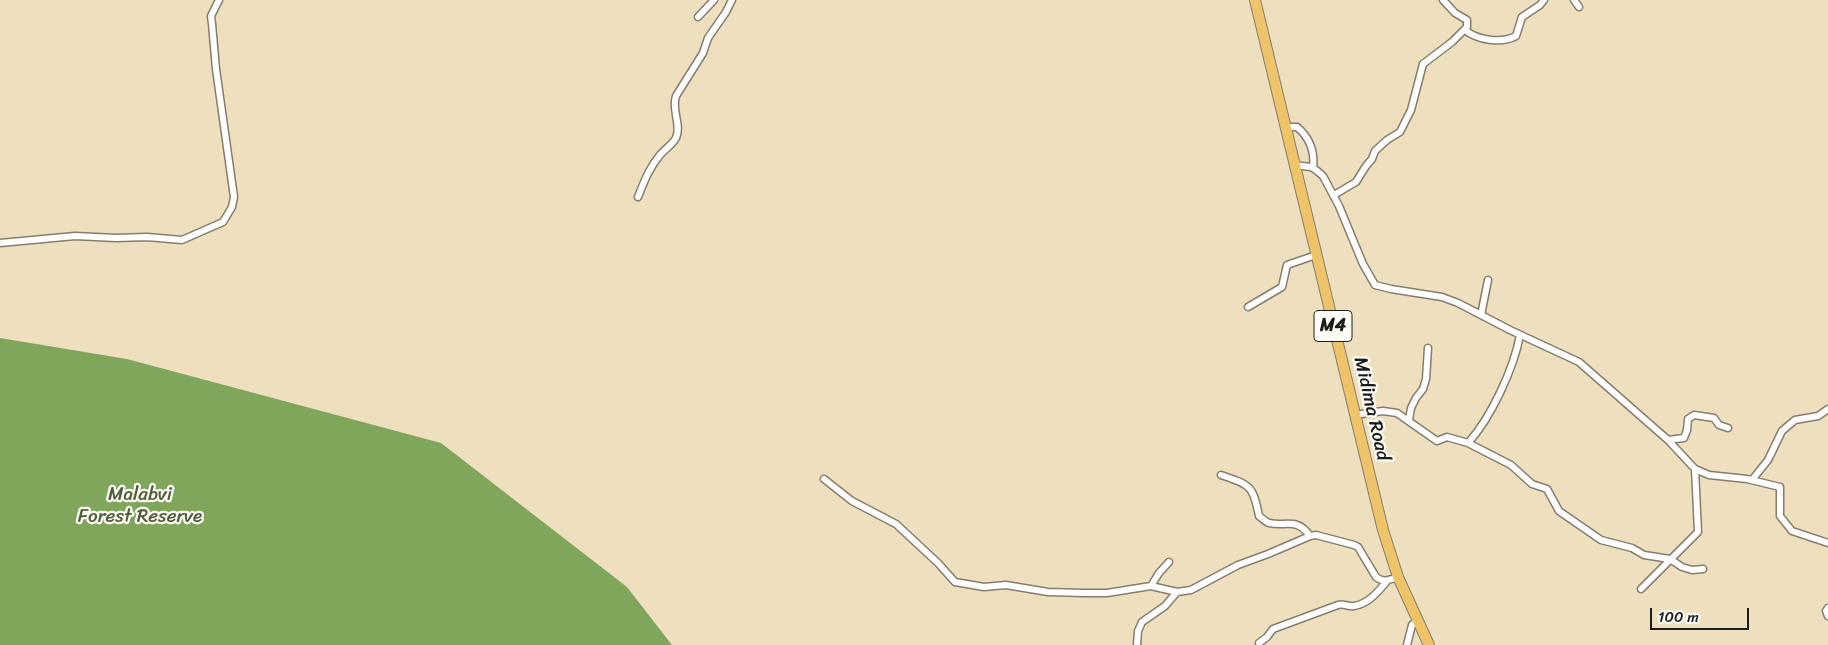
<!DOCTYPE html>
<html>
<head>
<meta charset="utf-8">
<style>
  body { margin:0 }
  #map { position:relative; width:1828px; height:645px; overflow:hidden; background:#eee0bf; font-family:Sriracha,sans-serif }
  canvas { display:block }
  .scale { position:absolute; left:1650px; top:608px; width:99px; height:22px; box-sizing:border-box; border:2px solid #1c1c1c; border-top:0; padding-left:6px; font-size:15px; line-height:18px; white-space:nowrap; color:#1c1c1c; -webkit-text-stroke:4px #fdfcf7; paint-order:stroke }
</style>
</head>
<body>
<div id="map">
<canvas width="1828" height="645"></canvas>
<div class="scale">100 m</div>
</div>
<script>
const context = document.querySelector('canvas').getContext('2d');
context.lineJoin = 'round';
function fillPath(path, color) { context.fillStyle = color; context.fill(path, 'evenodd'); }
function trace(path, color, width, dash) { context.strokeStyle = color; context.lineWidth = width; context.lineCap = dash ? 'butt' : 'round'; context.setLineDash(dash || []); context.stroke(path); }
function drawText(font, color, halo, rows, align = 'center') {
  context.font = font + ' Sriracha,sans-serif'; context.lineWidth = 4.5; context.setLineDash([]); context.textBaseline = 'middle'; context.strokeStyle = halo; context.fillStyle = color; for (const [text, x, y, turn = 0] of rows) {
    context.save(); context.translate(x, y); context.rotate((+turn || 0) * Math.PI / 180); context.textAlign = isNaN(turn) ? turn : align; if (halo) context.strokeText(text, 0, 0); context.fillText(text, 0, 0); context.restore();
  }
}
const forest = new Path2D(`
  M0 338 127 359 441 443 627 587 672 645H0Z`);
const street = new Path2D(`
  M1574 0 1579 7
  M698 17 714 0
  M1465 30C1477 40 1501 44 1516 36L1522 17 1540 5 1544 0
  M1285 127H1297C1310 138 1315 151 1313 168
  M1294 165 1311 167 1316 170 1323 176 1339 206 1363 264 1375 285 1391 289 1442 297 1458 303 1510 330 1579 362 1668 440 1695 469 1709 475 1747 479 1780 487V516L1792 531 1828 543
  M1334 195 1356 182 1366 166 1372 159 1375 151 1387 140 1400 132 1411 110 1423 64 1452 42 1467 27V20L1455 13 1443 0
  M638 197C644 182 649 168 660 155 665 149 672 145 676 138 682 125 671 110 676 96L703 53 708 38 726 12 732 0
  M0 243 75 236 116 238 147 237 182 240 223 222 232 207 234 197 216 69 212 24 211 16 219 0
  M1248 307 1282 287 1287 265 1316 255
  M1481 315 1488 280
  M1354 415 1383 411 1397 413 1437 441 1447 437 1468 443 1511 465 1532 484 1547 489 1559 511 1601 540 1632 548 1644 555 1670 559 1682 567 1692 570 1703 569
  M1409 420 1411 408 1416 398 1423 389 1426 379 1428 348
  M1668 440 1684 438 1687 430 1688 419 1694 415 1714 418 1719 425 1728 428
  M1468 443C1491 418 1514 368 1520 335
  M1221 475C1250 485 1253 485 1259 516 1262 518 1266 522 1269 523 1286 527 1297 517 1310 536
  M824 479 852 501 896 524 938 563 955 582 984 587 1006 585 1048 592 1084 593H1107L1151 586 1177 592 1191 590 1238 565 1268 554 1310 536 1316 535 1354 545 1358 547 1376 577C1384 583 1389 580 1398 577
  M1752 480 1768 460 1782 431 1795 420 1818 416 1828 409
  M1151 586 1159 573 1169 562
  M1641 589 1698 532 1695 469
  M1828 608 1826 611 1828 616
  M1259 643 1267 637 1273 629 1338 605C1344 603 1348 607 1354 606 1368 604 1378 592 1387 581
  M1137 645 1138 631 1142 622 1165 606 1177 592
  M1407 645 1412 625 1418 620`);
const primary = new Path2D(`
  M1255 0 1383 530 1398 577 1429 645`);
const shields = [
  [1333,326,38]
];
const shieldNames = [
  ["M4",1333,326]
];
const streetNames = [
  ["Midima Road",1371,409,77]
];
const parkNames = [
  ["Malabvi",140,495],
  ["Forest Reserve",140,517]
];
fillPath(forest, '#80a65c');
trace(street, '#857e6e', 9);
trace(primary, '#857e6e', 12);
trace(street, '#fff', 6);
trace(primary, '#efc469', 10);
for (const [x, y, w] of shields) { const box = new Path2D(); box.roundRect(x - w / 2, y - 15.5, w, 31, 4); context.fillStyle = '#fdfcf7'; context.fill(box); trace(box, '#1c1c1c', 1); }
drawText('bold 18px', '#1c1c1c', null, shieldNames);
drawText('19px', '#1c1c1c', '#fdfcf7', streetNames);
drawText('19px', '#515e3a', '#fdfcf7', parkNames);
</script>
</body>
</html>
